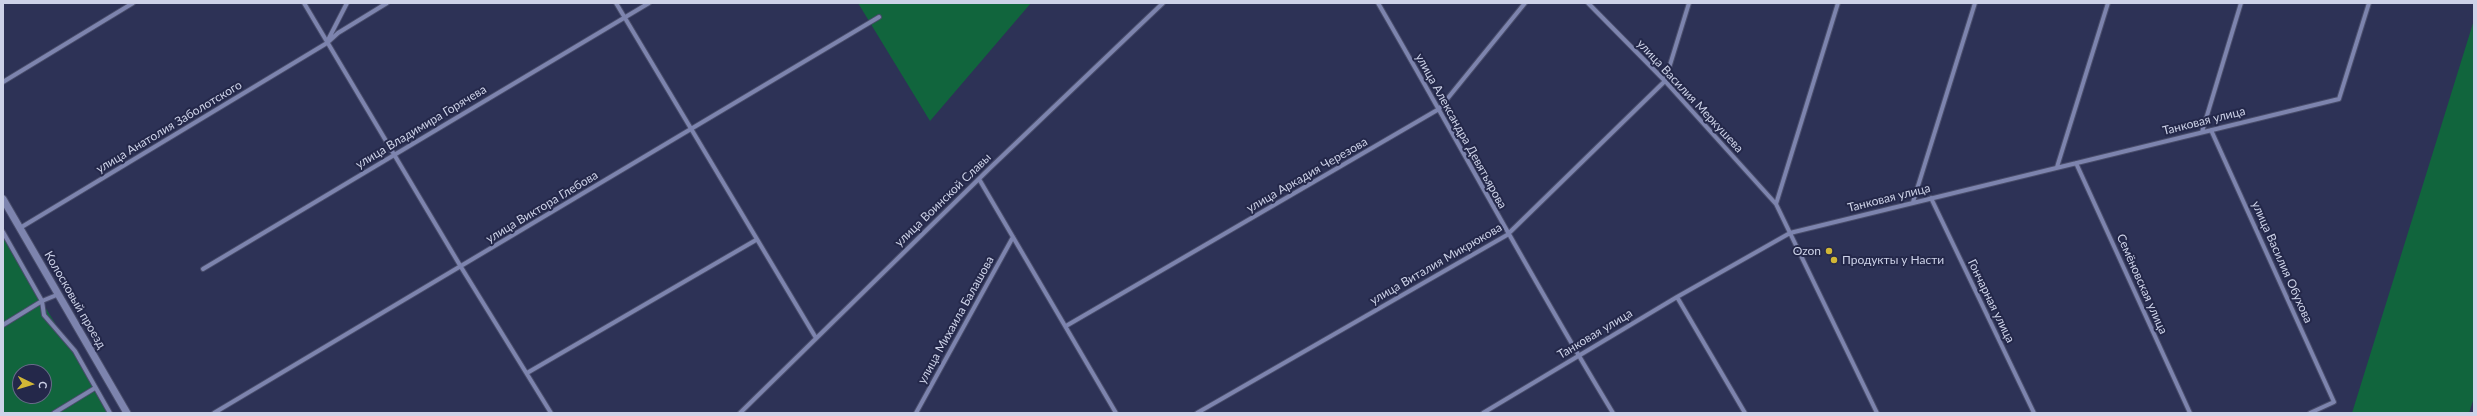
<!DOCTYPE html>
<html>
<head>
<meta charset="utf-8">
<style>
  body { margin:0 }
  #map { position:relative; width:2477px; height:416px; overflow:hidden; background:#2d3256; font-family:Lato,sans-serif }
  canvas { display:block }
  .frame { position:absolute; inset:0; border:4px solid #cdd2e8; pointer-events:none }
  .north { position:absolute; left:12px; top:364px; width:40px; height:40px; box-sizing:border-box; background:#24284a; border:1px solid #686c89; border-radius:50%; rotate:95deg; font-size:11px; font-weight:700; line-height:16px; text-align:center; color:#cdd2e8 }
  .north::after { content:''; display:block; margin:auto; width:14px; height:18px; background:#d2b736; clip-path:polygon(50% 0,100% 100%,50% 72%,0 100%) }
</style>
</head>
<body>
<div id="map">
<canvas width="2477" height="416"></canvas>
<div class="frame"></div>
<div class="north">С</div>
</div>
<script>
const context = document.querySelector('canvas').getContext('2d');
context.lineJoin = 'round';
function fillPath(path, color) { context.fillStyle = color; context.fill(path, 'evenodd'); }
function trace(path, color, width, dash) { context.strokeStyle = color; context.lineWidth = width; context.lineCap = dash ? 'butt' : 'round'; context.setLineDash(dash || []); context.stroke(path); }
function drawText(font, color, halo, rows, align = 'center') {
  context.font = font + ' Lato,sans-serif'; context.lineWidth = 4; context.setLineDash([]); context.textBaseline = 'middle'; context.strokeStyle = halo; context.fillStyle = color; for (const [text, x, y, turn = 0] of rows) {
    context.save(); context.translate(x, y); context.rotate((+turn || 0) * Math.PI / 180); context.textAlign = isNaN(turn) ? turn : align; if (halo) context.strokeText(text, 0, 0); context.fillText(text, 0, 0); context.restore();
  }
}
const green = new Path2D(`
  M858 3H1031L930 121Z
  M2474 20V398L2469 413H2352Z
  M3 238 110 413H3ZM20 372H44V396H20Z`);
const minor = new Path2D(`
  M304 3 461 267 551 413
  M616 3 816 338
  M1378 3C1457 139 1531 278 1613 413
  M1588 3 1665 81 1776 204
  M1838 3 1776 204 1877 413
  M328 40 347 3
  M3 82 133 3
  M2211 130 2334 402 2310 413
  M2202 132 2241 3
  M2076 163 2190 413
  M2057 167 2108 3
  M979 179 1116 413
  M1931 198 2034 413
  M1913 202 1975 3
  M20 228 327 43 338 33 387 3
  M3 232 42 301 44 315 75 351 110 413
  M203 269 649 3
  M1677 297 1745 413
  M3 325 42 301 59 294
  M1066 326 1439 109 1525 3
  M527 373 756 240
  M54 413 95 388
  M214 413 879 17
  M740 413 991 167 1163 3
  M916 413 1013 237
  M1197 413 1507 235 1665 81 1689 3
  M1483 413 1677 297 1790 233 2339 99 2369 3`);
const tertiary = new Path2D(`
  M3 199 127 413`);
const markers = [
  [1829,251,4,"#d2b736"],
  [1834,260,4,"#d2b736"]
];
const streetNames = [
  ["улица Василия Меркушева",1690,96,47],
  ["Танковая улица",2204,121,-14],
  ["улица Анатолия Заболотского",169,127,-31],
  ["улица Владимира Горячева",421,127,-31],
  ["улица Александра Девятьярова",1461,131,61],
  ["улица Аркадия Черезова",1307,175,-30],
  ["Танковая улица",1889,198,-14],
  ["улица Воинской Славы",943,200,-44],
  ["улица Виктора Глебова",542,207,-31],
  ["улица Василия Обухова",2282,262,66],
  ["улица Виталия Микрюкова",1436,264,-30],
  ["Семёновская улица",2142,284,66],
  ["Колосковый проезд",75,300,60],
  ["Гончарная улица",1991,301,64],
  ["улица Михаила Балашова",956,320,-61],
  ["Танковая улица",1595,334,-31]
];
const poiNames = [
  ["Ozon",1821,251],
  ["Продукты у Насти",1842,260,"left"]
];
fillPath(green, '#11653d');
trace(minor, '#494d6b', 6);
trace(tertiary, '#494d6b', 9);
trace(minor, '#7d84ae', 4);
trace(tertiary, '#7d84ae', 7);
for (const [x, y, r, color] of markers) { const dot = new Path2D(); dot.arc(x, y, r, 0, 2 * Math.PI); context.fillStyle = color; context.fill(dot); trace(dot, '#24284a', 1.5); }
drawText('12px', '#cdd2e8', '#24284a', streetNames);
drawText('12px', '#cdd2e8', '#24284a', poiNames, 'right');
</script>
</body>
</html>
